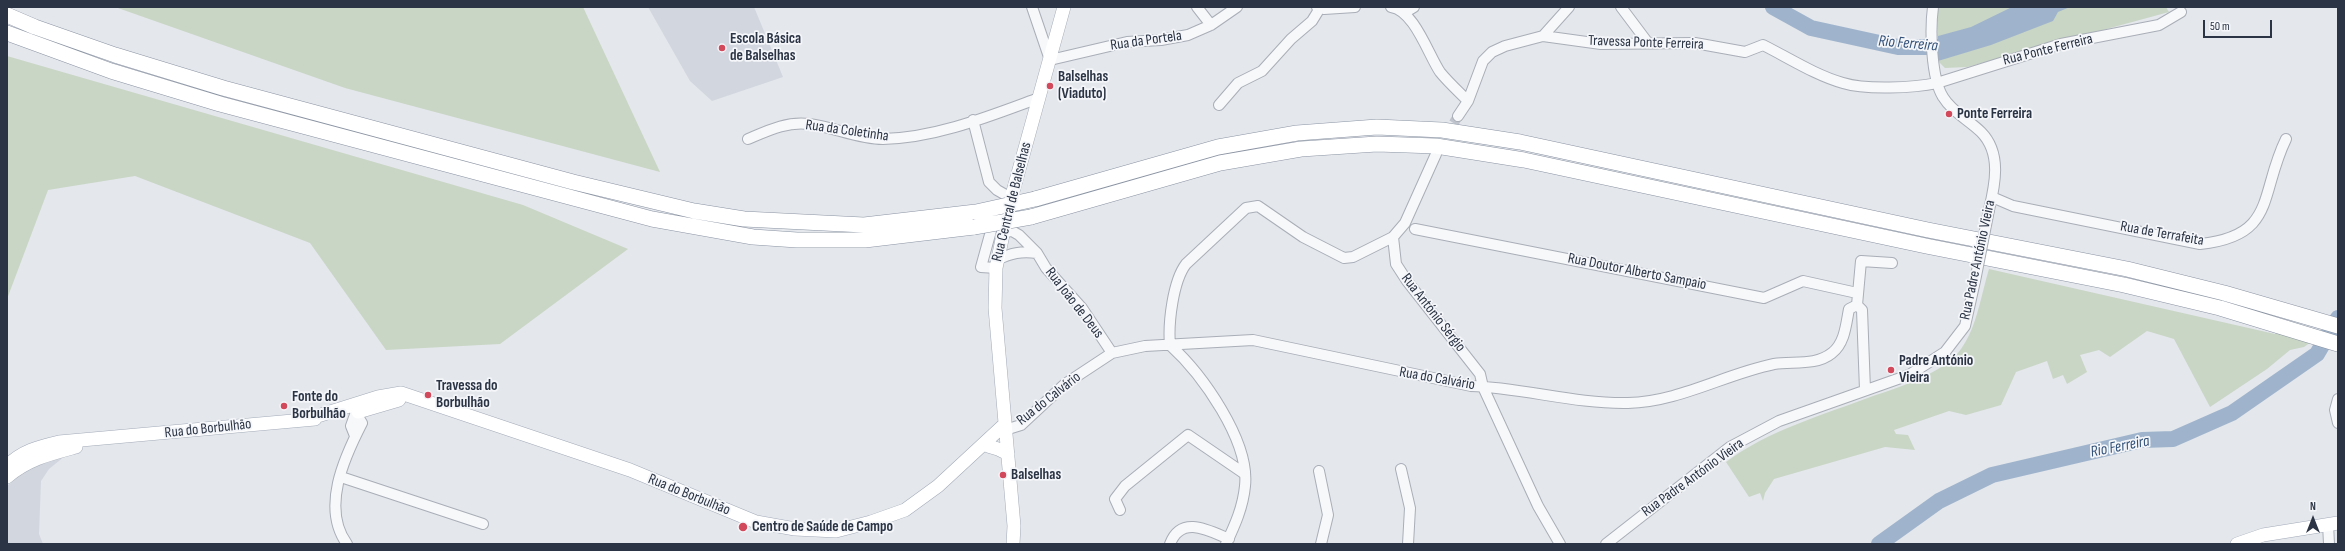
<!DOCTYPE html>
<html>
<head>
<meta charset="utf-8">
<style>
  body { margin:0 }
  #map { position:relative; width:2345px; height:551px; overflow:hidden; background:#e4e7ec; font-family:"Sofia Sans Condensed",sans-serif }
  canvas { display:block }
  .frame { position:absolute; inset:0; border:8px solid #2b3445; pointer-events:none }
  .north { position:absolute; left:2293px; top:499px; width:40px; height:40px; -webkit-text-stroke:3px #f4f6f9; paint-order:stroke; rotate:0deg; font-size:11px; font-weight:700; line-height:16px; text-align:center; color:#2b3445 }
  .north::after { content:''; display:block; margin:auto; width:14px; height:18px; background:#2b3445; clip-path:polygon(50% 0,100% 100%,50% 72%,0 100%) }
  .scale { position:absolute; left:2203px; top:20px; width:69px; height:18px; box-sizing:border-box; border:2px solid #2b3445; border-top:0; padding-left:5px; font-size:12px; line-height:14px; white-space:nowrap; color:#2b3445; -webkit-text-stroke:3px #f4f6f9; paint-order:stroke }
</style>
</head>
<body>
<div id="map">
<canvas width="2345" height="551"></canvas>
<div class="frame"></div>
<div class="north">N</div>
<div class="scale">50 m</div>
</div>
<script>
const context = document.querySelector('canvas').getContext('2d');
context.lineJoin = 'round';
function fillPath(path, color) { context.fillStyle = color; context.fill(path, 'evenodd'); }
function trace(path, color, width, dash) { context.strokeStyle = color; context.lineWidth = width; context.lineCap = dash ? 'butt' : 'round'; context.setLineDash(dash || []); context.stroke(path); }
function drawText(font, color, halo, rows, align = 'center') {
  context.font = font + ' "Sofia Sans Condensed",sans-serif'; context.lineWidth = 3.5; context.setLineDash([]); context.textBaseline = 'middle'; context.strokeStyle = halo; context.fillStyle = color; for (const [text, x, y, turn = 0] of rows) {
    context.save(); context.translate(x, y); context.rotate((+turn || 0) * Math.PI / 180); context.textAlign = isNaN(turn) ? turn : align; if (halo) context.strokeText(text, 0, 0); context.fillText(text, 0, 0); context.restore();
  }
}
const built = new Path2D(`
  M648 7H754L783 77 712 101 690 81Z
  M65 456 49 469 41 481 39 534 43 544H7V486L28 469Z`);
const green = new Path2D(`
  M115 7H583L660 172 345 88Z
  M1938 7H2166L2169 12 1967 67 1945 68 1938 61 1937 11Z
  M7 56 523 205 628 249 500 344 386 350 310 243 135 176 48 190 7 299Z
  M1989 269 2275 334 2279 329 2315 339 2304 347 2290 350 2267 369 2210 407 2174 339 2147 331 2110 357 2099 350 2080 355 2087 372 2067 384 2063 375 2053 379 2047 361 2016 372 2001 405 1966 415 1949 411 1894 430 1896 434 1908 435 1915 450 1885 447 1774 479 1765 493 1763 501 1760 493 1749 497 1726 462C1769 430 1823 415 1873 396 1900 387 1944 373 1961 349 1977 327 1981 295 1989 269Z`);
const water = new Path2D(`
  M2012 7H2070L2058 12 2053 21 1991 45 1938 61V36L1971 27Z`);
const river = new Path2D(`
  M1773 7 1811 28 1898 47H1952L1960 45
  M1879 544 1939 501 1992 475 2142 440 2173 439 2232 413 2317 354 2338 318`);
const minorTunnel = new Path2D(`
  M1446 136 1458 116`);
const minor = new Path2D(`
  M1032 7 1050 60 1127 42 1161 40 1188 35 1211 25 1237 7
  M1197 7 1211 25
  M1317 7 1324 9 1355 7
  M1391 7C1414 10 1428 54 1440 72 1448 82 1459 92 1468 101
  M1621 7 1648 43
  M1933 7C1930 29 1931 78 1943 97 1952 112 1969 120 1981 132 2002 153 1995 185 1989 210
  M1404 13 1414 7
  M1543 36 1569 7
  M1219 105 1238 83 1262 71 1291 39 1312 21 1320 8
  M1458 116 1468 101 1483 61 1492 52 1505 46 1543 36 1601 44 1695 43 1745 52 1763 45C1789 58 1815 75 1843 83 1865 90 1914 88 1937 83L2061 44 2159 25 2181 12
  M973 120 989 182 997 190 1011 198
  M748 139C767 131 787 121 809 124 834 127 858 139 883 139 936 138 990 116 1039 98
  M1992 197 2013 206 2200 244C2277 236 2259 194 2286 139
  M994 220 981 267 996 268
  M1415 229 1764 298 1803 281 1857 293
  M1003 232 1012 231 1019 235 1037 253 1046 268 1082 308 1112 353
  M1393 237 1396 264 1407 281 1480 374 1483 387 1538 506 1560 544
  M997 260C1011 253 1021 251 1037 253
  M1170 345C1168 323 1173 281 1186 264L1246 208 1258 206 1303 237 1344 258 1353 257 1393 237 1405 223 1436 154
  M1170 345C1202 374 1250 441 1245 486 1243 507 1235 525 1226 544
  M1865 390 1862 310 1857 305 1861 261 1892 263
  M2338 399 2335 410 2338 423
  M1005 430 1021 425 1065 384 1112 353 1145 346 1253 340 1471 386C1524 388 1575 404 1628 403 1679 402 1725 374 1774 364 1793 361 1816 366 1832 353 1845 343 1846 324 1849 309L1857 305
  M355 436 351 426 356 412
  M1401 469 1410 508 1408 544
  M1319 471 1328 515 1321 544
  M341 477 483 524
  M1120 510 1115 499 1125 486 1188 435 1245 474
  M2328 524 2329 544
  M347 544C321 508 344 458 362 423L353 408
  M1170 544C1181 515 1208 530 1229 539
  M1606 544 1730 447 1779 421 1909 375 1945 352 1965 326 1975 281`);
const major = new Path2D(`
  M358 412 399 400
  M308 419 378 397 401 393 630 470 756 522 795 529 836 531 871 522 905 510 938 486 1005 424
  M988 446 998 449 1008 454
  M7 466C22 451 38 447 59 442L315 419
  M7 477C28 459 50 454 76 447
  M1013 544 1014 526 995 308 996 268 1009 206 1064 7
  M2237 544 2263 535 2338 523`);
const highway = new Path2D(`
  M7 15 35 27 115 55 223 88 573 182 694 211 744 219 864 225 976 212
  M7 33 111 71 220 104 652 219 753 237 797 240H865L974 227
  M1035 199 1218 147 1297 133 1377 127 1442 130 1520 142 1928 230 2127 269 2224 293 2338 326
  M1031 217 1220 163 1301 149 1377 144 1436 146 1524 160 1926 246 2124 285 2220 308 2338 344`);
const minorBridge = new Path2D(`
  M1975 281 1989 210`);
const highwayBridge = new Path2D(`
  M976 212 1035 199
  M974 227 1031 217`);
const markers = [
  [722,48,4,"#d1495b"],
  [1050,86,4,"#d1495b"],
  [1949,114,4,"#d1495b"],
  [1891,370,4,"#d1495b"],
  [428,395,4,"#d1495b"],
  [284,406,4,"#d1495b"],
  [1003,475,4,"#d1495b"],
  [743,527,5,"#d1495b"]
];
const poiNames = [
  ["Escola Básica",730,39],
  ["de Balselhas",730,56],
  ["Balselhas",1058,77],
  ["(Viaduto)",1058,94],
  ["Ponte Ferreira",1957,114],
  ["Padre António",1899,361],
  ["Vieira",1899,378],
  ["Travessa do",436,386],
  ["Borbulhão",436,403],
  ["Fonte do",292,397],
  ["Borbulhão",292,414],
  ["Balselhas",1011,475],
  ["Centro de Saúde de Campo",752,527]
];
const streetNames = [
  ["Rua da Portela",1146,41,-8],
  ["Travessa Ponte Ferreira",1646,43,2],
  ["Rua Ponte Ferreira",2048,50,-14],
  ["Rua da Coletinha",847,131,8],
  ["Rua Central de Balselhas",1012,202,-76],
  ["Rua de Terrafeita",2162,234,10],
  ["Rua Padre António Vieira",1978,260,-78],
  ["Rua Doutor Alberto Sampaio",1637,272,11],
  ["Rua João de Deus",1074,303,52],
  ["Rua António Sérgio",1433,313,52],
  ["Rua do Calvário",1437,379,10],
  ["Rua do Calvário",1049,399,-38],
  ["Rua do Borbulhão",208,429,-6],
  ["Rua Padre António Vieira",1693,478,-36],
  ["Rua do Borbulhão",689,495,22]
];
const waterNames = [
  ["Rio Ferreira",1908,44,5],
  ["Rio Ferreira",2120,447,-11]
];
fillPath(built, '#d2d6de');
fillPath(green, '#c9d6c5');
fillPath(water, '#9fb4cc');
trace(river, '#9fb4cc', 16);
trace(minorTunnel, '#bfc3cb', 10, [10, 5]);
trace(minor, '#a9aeb7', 12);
trace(major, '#a3abb8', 14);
trace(highway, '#8b94a3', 16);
trace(minor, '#f7f8fa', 10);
trace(major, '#fff', 13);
trace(highway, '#fff', 15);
trace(minorBridge, '#a9aeb7', 12, []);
trace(highwayBridge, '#8b94a3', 16, []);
trace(minorBridge, '#f7f8fa', 10);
trace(highwayBridge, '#fff', 15);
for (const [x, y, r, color] of markers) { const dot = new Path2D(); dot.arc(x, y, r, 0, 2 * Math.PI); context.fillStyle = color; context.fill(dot); trace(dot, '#f4f6f9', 1.5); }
drawText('bold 15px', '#2b3445', '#f4f6f9', poiNames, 'left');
drawText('15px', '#2b3445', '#f4f6f9', streetNames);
drawText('italic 16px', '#34527a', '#f4f6f9', waterNames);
</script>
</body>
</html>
